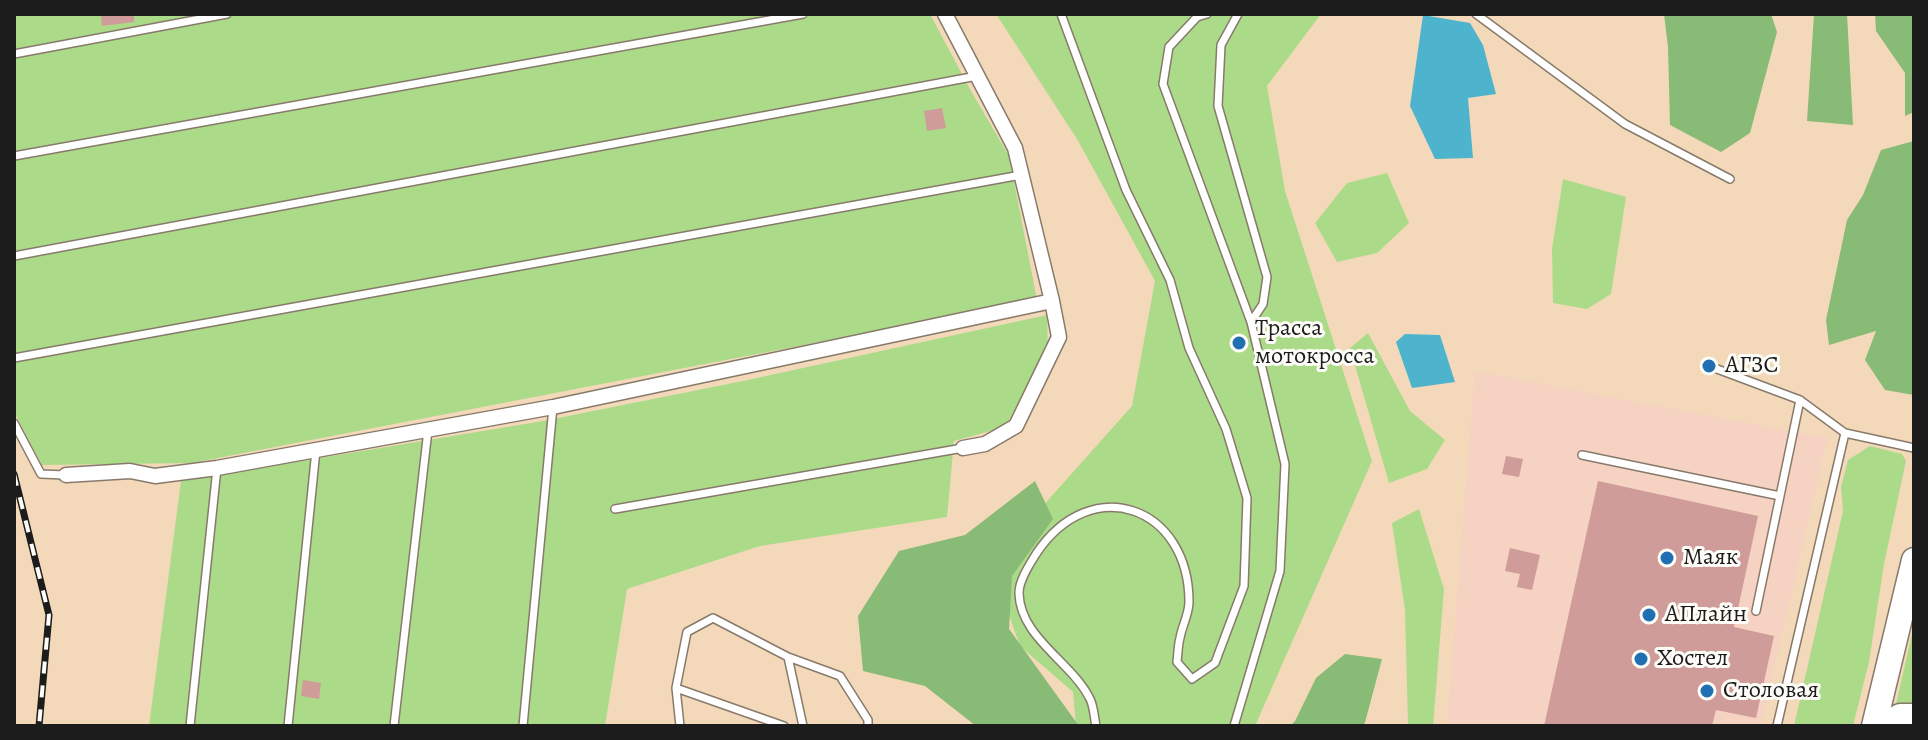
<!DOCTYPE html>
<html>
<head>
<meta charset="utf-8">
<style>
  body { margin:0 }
  #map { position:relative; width:1928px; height:740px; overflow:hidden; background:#f3d9ba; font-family:Alegreya,serif }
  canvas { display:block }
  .frame { position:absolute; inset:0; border:16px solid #1c1c1c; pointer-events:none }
</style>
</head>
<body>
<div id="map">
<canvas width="1928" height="740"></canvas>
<div class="frame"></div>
</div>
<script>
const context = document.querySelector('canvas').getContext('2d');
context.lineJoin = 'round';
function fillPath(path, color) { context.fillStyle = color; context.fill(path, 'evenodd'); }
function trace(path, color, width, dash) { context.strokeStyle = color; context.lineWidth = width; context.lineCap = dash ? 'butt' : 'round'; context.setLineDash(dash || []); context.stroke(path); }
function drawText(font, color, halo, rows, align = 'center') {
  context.font = font + ' Alegreya,serif'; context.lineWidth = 6; context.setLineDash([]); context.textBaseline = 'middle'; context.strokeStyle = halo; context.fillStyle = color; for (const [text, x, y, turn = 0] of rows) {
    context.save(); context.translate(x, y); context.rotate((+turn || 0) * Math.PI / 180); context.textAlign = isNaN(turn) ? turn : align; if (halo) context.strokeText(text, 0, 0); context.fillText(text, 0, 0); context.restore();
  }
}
const built = new Path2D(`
  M1475 371 1827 438 1761 726H1447Z`);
const green = new Path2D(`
  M14 14H930L971 91 1009 156 1037 300 192 463 42 465 14 412Z
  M996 14H1321L1267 86 1285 191 1372 461 1255 726H1076L1073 692 1020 646 991 564 1132 406 1155 281 1077 139Z
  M1387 173 1409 223 1377 253 1337 262 1315 223 1347 183Z
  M1563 179 1626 197 1611 294 1587 309 1553 303 1552 249Z
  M1047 315 1048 350 1005 427 954 441 947 517 760 546 627 589 605 726H149L181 481 543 421 743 381Z
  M1368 333 1410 411 1445 440 1427 469 1389 483 1350 348Z
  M1870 446 1902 454 1906 461 1884 564 1869 662 1853 726H1794L1843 511 1841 487 1848 460Z
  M1419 509 1444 589 1433 726H1408L1405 610 1392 523Z
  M1914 625V703L1896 704Z`);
const forest = new Path2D(`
  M1664 14H1771L1777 32 1750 133 1721 152 1670 125 1668 47Z
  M1814 14H1847L1853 125 1807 121Z
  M1875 14H1914V112L1905 116V73L1876 31Z
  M1914 141V395L1885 390 1865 360 1876 331 1829 345 1826 320 1847 220 1863 195 1881 150Z
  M1035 481 1053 519 1012 576 1009 629 1079 726H976L925 686 863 671 858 616 899 551 965 535Z
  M1345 654 1382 659 1364 726H1290L1295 721 1316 678Z`);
const water = new Path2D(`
  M1423 15 1470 23 1483 45 1496 94 1468 98 1473 158 1435 159 1410 106Z
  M1405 334 1440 335 1455 382 1412 388 1396 342Z`);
const building = new Path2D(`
  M101 14H134V22L102 26Z
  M942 108 946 128 927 131 924 111Z
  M1506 456 1523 459 1519 477 1502 474Z
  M1598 481 1758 516 1734 627 1774 636 1756 718 1716 710 1712 726H1544Z
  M1510 548 1540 555 1532 590 1517 587 1520 574 1505 571Z
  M303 680 321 683 319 699 301 696Z`);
const service = new Path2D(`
  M1061 14 1126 190 1170 280 1189 348 1226 429 1247 498 1244 586 1215 663 1192 679 1177 662C1178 654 1178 645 1180 638 1182 626 1189 614 1189 602 1189 506 1091 471 1036 554 1030 564 1019 580 1019 593 1020 637 1070 661 1089 697 1094 705 1094 717 1096 726
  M1207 14 1197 17 1169 47 1163 84 1251 322 1285 464 1280 571 1234 726
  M1238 14 1221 45 1218 106 1267 277 1263 304 1251 322
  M1476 14 1625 124 1730 179
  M14 54 227 14
  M14 156 803 14
  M14 256 977 76
  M14 358 1021 175
  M1709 366 1800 400 1845 433
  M14 423 41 474 65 475
  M1582 455 1780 496
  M615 509 963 448
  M1756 611 1800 400
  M788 657 840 676 868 720V726
  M676 688 680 726
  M190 726 217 468
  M288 726 316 450
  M394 726 428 430
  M523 726 553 407
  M784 726 676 688 687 632 713 618 788 657 803 726
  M1777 726 1845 433 1914 448`);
const minor = new Path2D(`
  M963 448 985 444 1016 426 1059 337 1052 301
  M66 475 130 471 155 476 217 468 553 407 1052 301 1015 148 945 14`);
const trunk = new Path2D(`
  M1874 726 1914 560
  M1883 726 1900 716H1914`);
const rail = new Path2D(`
  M14 474 49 615 39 726`);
const markers = [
  [1239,343,8,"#1f6fb2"],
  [1709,366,8,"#1f6fb2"],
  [1667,558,8,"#1f6fb2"],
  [1649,615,8,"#1f6fb2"],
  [1641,659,8,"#1f6fb2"],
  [1707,691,8,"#1f6fb2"]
];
const poiNames = [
  ["Трасса",1255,329],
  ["мотокросса",1255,357],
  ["АГЗС",1725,366],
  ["Маяк",1683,558],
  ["АПлайн",1665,615],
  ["Хостел",1657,659],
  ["Столовая",1723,691]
];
fillPath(built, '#f5d2c2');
fillPath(green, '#abdb89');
fillPath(forest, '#88bb75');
fillPath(water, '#4eb3cd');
fillPath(building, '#d09c9a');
trace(service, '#887a6b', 10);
trace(minor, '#887a6b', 17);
trace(trunk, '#887a6b', 27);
trace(service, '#fff', 7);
trace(minor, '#fff', 14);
trace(trunk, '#fff', 24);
trace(rail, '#1c1c1c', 7);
trace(rail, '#fdfcf7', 4, [12]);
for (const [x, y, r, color] of markers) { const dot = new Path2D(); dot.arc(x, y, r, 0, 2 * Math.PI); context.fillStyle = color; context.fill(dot); trace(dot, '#fdfcf7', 3); }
drawText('24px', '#1c1c1c', '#fdfcf7', poiNames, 'left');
</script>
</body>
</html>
